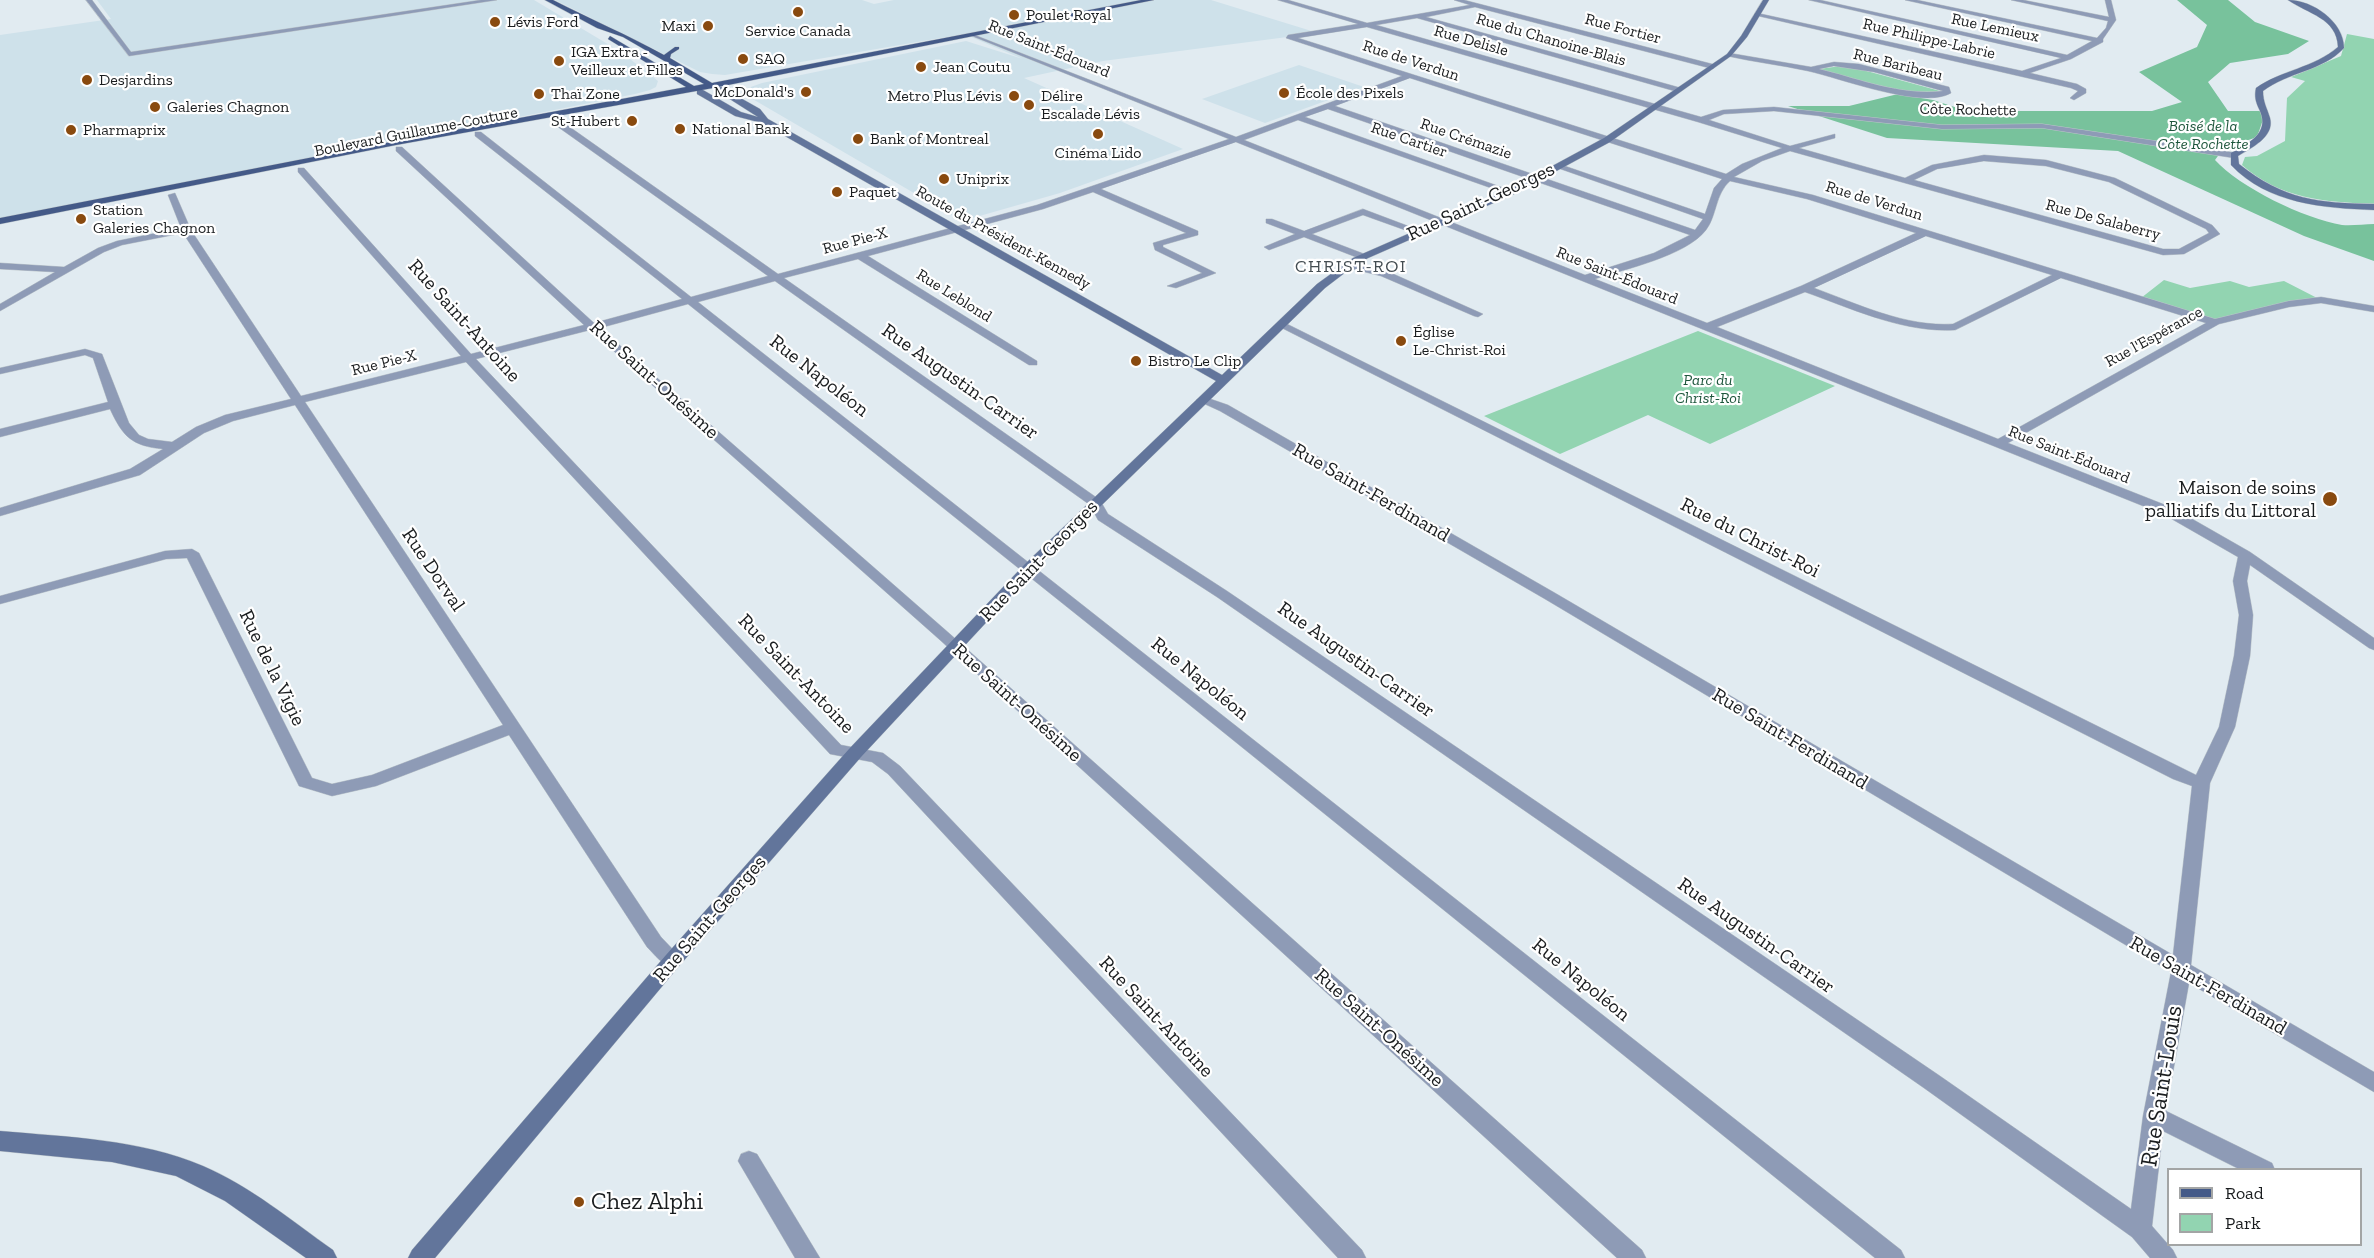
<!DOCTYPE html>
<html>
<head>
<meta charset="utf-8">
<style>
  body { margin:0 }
  #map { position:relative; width:2374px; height:1258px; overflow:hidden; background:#e1ebf1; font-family:"Zilla Slab",serif }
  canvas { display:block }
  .legend { position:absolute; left:2167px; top:1168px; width:195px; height:78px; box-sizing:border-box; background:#fff; border:2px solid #a3a5a5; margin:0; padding:8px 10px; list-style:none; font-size:18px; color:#1a1d1f }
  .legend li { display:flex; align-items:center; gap:12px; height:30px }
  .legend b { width:30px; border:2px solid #a3a5a5 }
</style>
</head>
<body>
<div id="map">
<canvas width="2374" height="1258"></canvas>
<ul class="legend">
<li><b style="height:8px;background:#445a88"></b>Road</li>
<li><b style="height:16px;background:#92d4b1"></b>Park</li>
</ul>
</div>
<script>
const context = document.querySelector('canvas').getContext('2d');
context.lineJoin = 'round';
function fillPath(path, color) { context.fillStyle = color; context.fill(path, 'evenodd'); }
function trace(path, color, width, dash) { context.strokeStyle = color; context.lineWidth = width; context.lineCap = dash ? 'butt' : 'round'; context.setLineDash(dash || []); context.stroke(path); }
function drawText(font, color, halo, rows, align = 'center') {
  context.font = font + ' "Zilla Slab",serif'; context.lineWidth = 4.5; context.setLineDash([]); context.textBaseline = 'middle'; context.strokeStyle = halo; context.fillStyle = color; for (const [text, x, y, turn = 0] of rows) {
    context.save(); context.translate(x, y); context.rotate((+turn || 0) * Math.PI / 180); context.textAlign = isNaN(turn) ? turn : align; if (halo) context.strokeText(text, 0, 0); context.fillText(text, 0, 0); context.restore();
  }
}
const built = new Path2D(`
  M97 0H534L621 52 658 81 656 87 650 90 635 94 0 220V35L111 19Z
  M555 0H862L874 4 894 0H1211L1318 33 1103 61 1024 78 1183 149 1060 193 962 221 744 94 748 88 762 83 966 41 1023 59 964 34 725 75 712 74 700 72Z
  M1299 65 1364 87 1265 123 1202 99Z`);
const green = new Path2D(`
  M2347 34 2374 39V204C2325 202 2280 199 2242 165L2245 157 2257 156 2285 141 2287 98 2305 81 2291 77 2341 56Z
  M1841 66 1852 67 1940 91C1919 100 1845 76 1819 69Z
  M2164 280 2190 288 2230 281 2249 287 2284 281 2321 300 2215 322 2141 298Z
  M1698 331 1835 386 1710 444 1648 415 1560 454 1484 416Z`);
const forest = new Path2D(`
  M2177 0H2228L2255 22 2309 41 2288 54 2230 63 2208 82 2228 111H2266L2257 137 2223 149 2215 160C2239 187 2305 219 2342 225 2352 226 2364 224 2374 224V261L2304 236 2118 151 1887 138 1788 106H1849L1898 94 1933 100 1967 111H2152L2182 102 2139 72 2197 47 2207 25Z`);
const street = new Path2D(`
  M86 0H92L131 52 481 0H497L129 56Z
  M1278 0H1288L1367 23 1470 5 1454 0H1464L1716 65 1713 69 1475 7 1426 17 1681 88 1682 90 1678 92 1417 18 1376 25 1701 117 1723 110 1774 107 1942 125 2042 124 2237 153 2238 155 2234 158 2042 128 1942 129 1774 111 1724 114 1709 120 1790 146 1835 134V138L1799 148 1905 178 1932 165 1984 155 2046 160 2115 178 2212 225 2220 234 2184 254 2163 255 1790 151 1762 161 1734 177 1813 195 2215 319 2289 301 2321 297 2374 306V312L2321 303 2289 307 2219 324 2008 443 2173 508 2250 552 2374 638V650L2369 648 2250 565 2247 581 2253 615 2250 656 2235 727 2210 783 2191 965 2374 1072V1092L2189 983 2166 1111 2272 1163 2275 1170H2241L2163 1131 2152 1226 2173 1250 2177 1258H2150L2132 1237 1924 1088 1217 597 1098 520 1090 505 775 281 698 302 1901 1250 1905 1258H1875L1181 698 688 304 600 328 950 634 1642 1250 1646 1258H1617L940 640 590 330 476 359 841 745 883 753 900 766 1362 1250 1366 1258H1338L888 774 872 762 830 754 466 362 305 402 661 937 683 960 680 965C665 970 657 957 647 947L509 735 376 786 332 796 299 786 187 558 166 559 0 604V596L165 551 192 549 199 553 312 778 332 784 372 775 503 725 295 405 233 421 204 433 140 475 0 516V508L130 469 163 449C132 446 123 437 110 409L0 437V429L108 402 93 358 85 355 0 374V368L85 349 102 354 129 423 139 435 148 439 172 442 196 427 225 415 291 399 183 233 122 245 104 252 0 311V304L55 272 0 269V263L64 267 98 248 117 241 181 228 168 195 175 193 191 230 301 396 461 356 298 172V168H304L471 354 584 325 396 151V147H402L594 323 682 299 475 136V132H481L691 297 768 276 551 122V118H557L778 274 1037 205 1229 139 972 36V34L1236 137 1402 76 1286 38 1288 35 1358 24ZM1367 27 1698 122 1782 148 1742 164 1726 174 1298 38ZM1410 78 1722 179 1714 188 1705 214 1559 164 1552 166 1703 219 1695 230 1335 106ZM1328 109 1690 235 1654 253 1585 275 1244 140 1298 120 1508 194 1515 192 1305 117ZM1236 142 2163 514 2238 557 2233 581 2239 615 2234 656 2219 727 2196 775 1287 324H1279L1278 326 2173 779 2192 786 2173 955 1555 593 1228 405 1202 396 1196 400 1220 411 1545 599 2171 972 2143 1116 2131 1209 1940 1076 1227 591 1108 514 1100 500 784 278 858 259 1029 365H1037V361L868 256 1043 209 1093 192 1186 233 1153 243 1155 250 1202 273 1167 286 1176 288 1216 273 1163 247V245L1198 235V231L1101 189ZM1984 161 2046 166 2109 182 2206 229 2209 233 2179 249H2163L1914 180 1937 169ZM1730 181 1807 199 1916 233 1801 286 1707 323 1595 279C1625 269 1686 256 1706 230 1717 216 1715 194 1730 181ZM1926 236 2052 275 1953 324C1905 327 1858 304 1814 288ZM2061 278 2206 323 1998 439 1717 327 1805 292C1853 309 1903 333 1955 330Z
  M1809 0H1820L2067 55 2092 41 1905 0H1917L2097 38 2106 28 2108 21 2011 0H2023L2109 17 2105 0H2111L2116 20 2103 39V42L2071 59 2030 73 2077 84 2086 89V93L2074 100 2070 98 2078 91 2071 88 1754 15 1757 13 2022 71 2061 58Z
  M1729 53 1811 67 1834 62 1859 64 1949 87 1951 93C1923 110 1840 78 1808 71 1781 65 1753 62 1727 56ZM1834 66 1874 72 1943 91C1900 96 1860 79 1819 69Z
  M1363 209 1424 232 1416 234 1363 215 1312 234 1367 255V259H1361L1304 237 1269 250 1264 247 1295 234 1266 223V219H1272L1304 231Z
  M1349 262 1389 272 1483 314 1478 317 1474 316 1381 276 1345 267 1344 265Z
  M749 1151 757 1154 820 1258H795L738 1161 741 1154Z`);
const secondary = new Path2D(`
  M1763 0H1769L1747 37 1731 56 1610 142 1514 194 1359 262 1325 288 1035 570 861 757 680 965 435 1258H408L412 1250 666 955 849 749 1025 564 1216 381 762 123 735 116 697 94V90H703L741 112 758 117 714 89 721 87 760 109 768 119 1222 375 1317 284 1353 258 1508 190 1604 138 1727 54 1741 36Z
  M2288 0C2313 0 2344 22 2344 48 2323 71 2288 72 2263 91 2263 102 2267 108 2270 118 2275 137 2251 148 2238 156L2239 164C2284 200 2319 203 2374 204V210C2323 208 2268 204 2231 165V153C2247 144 2270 134 2260 111 2256 103 2254 97 2256 88 2281 70 2314 68 2338 47 2337 18 2308 14 2288 0Z
  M0 1131C67 1137 140 1139 203 1166 250 1186 292 1221 333 1250L337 1258H306L225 1201 176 1176 112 1162 0 1151Z`);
const primary = new Path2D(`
  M545 0H553C590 19 628 35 664 55L675 47H679V49L671 54 670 58 712 83 1141 0H1154L713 88 396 145 0 224V218L396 141 686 87 608 39 610 36 694 86 704 84 623 37 597 28Z`);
const markers = [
  [798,12,6,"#894a0f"],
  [1014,15,6,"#894a0f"],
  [495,22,6,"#894a0f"],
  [708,26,6,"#894a0f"],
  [743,59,6,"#894a0f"],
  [559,61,6,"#894a0f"],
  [921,67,6,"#894a0f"],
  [87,80,6,"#894a0f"],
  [806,92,6,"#894a0f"],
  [1284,93,6,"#894a0f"],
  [539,94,6,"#894a0f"],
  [1014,96,6,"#894a0f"],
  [1029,105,6,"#894a0f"],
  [155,107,6,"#894a0f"],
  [632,121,6,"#894a0f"],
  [680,129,6,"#894a0f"],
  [71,130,6,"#894a0f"],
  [1098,134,6,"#894a0f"],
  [858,139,6,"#894a0f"],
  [944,179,6,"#894a0f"],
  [837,192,6,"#894a0f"],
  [81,219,6,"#894a0f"],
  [1401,341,6,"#894a0f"],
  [1136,361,6,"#894a0f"],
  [2330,499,8,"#894a0f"],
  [579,1202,6,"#894a0f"]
];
const farPoinames = [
  ["Poulet Royal",1026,15],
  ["Lévis Ford",507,22],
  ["Maxi",696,26,"right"],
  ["Service Canada",798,31,"center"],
  ["IGA Extra -",571,52],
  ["Veilleux et Filles",571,70],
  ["SAQ",755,59],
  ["Jean Coutu",933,67],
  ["Desjardins",99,80],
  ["McDonald's",794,92,"right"],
  ["École des Pixels",1296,93],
  ["Thaï Zone",551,94],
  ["Metro Plus Lévis",1002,96,"right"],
  ["Délire",1041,96],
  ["Escalade Lévis",1041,114],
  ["Galeries Chagnon",167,107],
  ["St-Hubert",620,121,"right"],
  ["National Bank",692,129],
  ["Pharmaprix",83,130],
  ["Bank of Montreal",870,139],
  ["Cinéma Lido",1098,153,"center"],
  ["Uniprix",956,179],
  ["Paquet",849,192],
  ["Station",93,210],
  ["Galeries Chagnon",93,228],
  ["Église",1413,332],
  ["Le-Christ-Roi",1413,350],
  ["Bistro Le Clip",1148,361]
];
const farStreetnames = [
  ["Rue Lemieux",1995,28,12],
  ["Rue Fortier",1623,29,15],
  ["Rue Philippe-Labrie",1929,39,13],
  ["Rue du Chanoine-Blais",1551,40,16],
  ["Rue Delisle",1471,41,16],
  ["Rue Saint-Édouard",1049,49,22],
  ["Rue de Verdun",1411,61,18],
  ["Rue Baribeau",1898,65,14],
  ["Côte Rochette",1968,110,1],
  ["Boulevard Guillaume-Couture",416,132,-11],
  ["Rue Crémazie",1466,139,19],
  ["Rue Cartier",1409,140,19],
  ["Rue de Verdun",1874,201,17],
  ["Rue De Salaberry",2103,220,15],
  ["Route du Président-Kennedy",1003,238,29],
  ["Rue Pie-X",855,241,-15],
  ["Rue Saint-Édouard",1617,276,22],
  ["Rue Leblond",954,296,32],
  ["Rue l'Espérance",2154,337,-29],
  ["Rue Pie-X",384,363,-14],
  ["Rue Saint-Édouard",2069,455,22]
];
const farParknames = [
  ["Boisé de la",2203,126],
  ["Côte Rochette",2203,144],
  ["Parc du",1708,380],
  ["Christ-Roi",1708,398]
];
const farNeighbourhoodnames = [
  ["CHRIST-ROI",1351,267]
];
const streetNames = [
  ["Rue Saint-Georges",1481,202,-25],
  ["Rue Saint-Antoine",464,321,48],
  ["Rue Napoléon",819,376,38],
  ["Rue Saint-Onésime",654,380,42],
  ["Rue Augustin-Carrier",960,382,35],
  ["Rue Saint-Ferdinand",1371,493,30],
  ["Rue du Christ-Roi",1750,538,27],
  ["Rue Saint-Georges",1039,561,-46],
  ["Rue Dorval",433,570,56],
  ["Rue Augustin-Carrier",1356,660,35],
  ["Rue de la Vigie",272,668,64],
  ["Rue Saint-Antoine",796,674,46],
  ["Rue Napoléon",1200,679,39],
  ["Rue Saint-Onésime",1017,703,42],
  ["Rue Saint-Ferdinand",1790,739,31],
  ["Rue Saint-Georges",710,919,-49],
  ["Rue Augustin-Carrier",1756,936,35],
  ["Rue Napoléon",1581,980,39],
  ["Rue Saint-Ferdinand",2208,986,30],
  ["Rue Saint-Antoine",1156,1017,47],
  ["Rue Saint-Onésime",1379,1028,42]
];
const poiNames = [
  ["Maison de soins",2316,488],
  ["palliatifs du Littoral",2316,511]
];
const nearStreetnames = [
  ["Rue Saint-Louis",2162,1086,-81]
];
const nearPoinames = [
  ["Chez Alphi",591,1202]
];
fillPath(built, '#cee1ea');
fillPath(green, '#92d4b1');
fillPath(forest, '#78c29c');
trace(street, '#bdc6cb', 1);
trace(secondary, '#bdc6cb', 1);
trace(primary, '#bdc6cb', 1);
fillPath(street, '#8e9bb6');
fillPath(secondary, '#62759b');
fillPath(primary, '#445a88');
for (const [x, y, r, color] of markers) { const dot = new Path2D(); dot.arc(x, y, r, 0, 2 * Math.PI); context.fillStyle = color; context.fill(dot); trace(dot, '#fff', 2); }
drawText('16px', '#1a1d1f', '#fff', farPoinames, 'left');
drawText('16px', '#1a1d1f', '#fff', farStreetnames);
drawText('italic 16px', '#1e563c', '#fff', farParknames);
context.letterSpacing = '1.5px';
drawText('18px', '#434c51', '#fff', farNeighbourhoodnames);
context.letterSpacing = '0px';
drawText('20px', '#1a1d1f', '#fff', streetNames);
drawText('20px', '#1a1d1f', '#fff', poiNames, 'right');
drawText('24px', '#1a1d1f', '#fff', nearStreetnames);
drawText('24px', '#1a1d1f', '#fff', nearPoinames, 'left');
</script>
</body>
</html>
